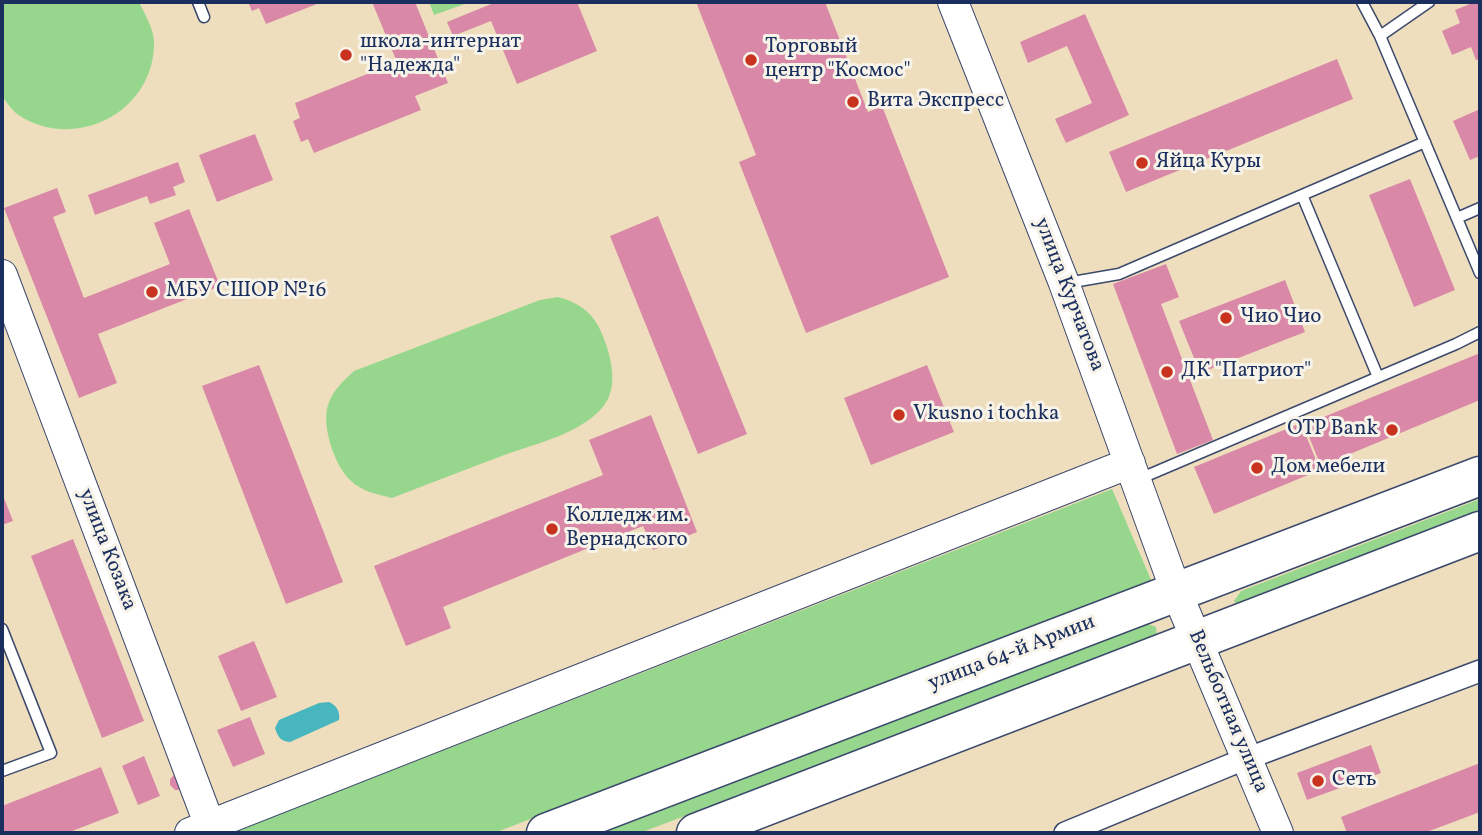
<!DOCTYPE html>
<html>
<head>
<meta charset="utf-8">
<style>
  body { margin:0 }
  #map { position:relative; width:1482px; height:835px; overflow:hidden; background:#efdebd; font-family:Vollkorn,serif }
  canvas { display:block }
  .frame { position:absolute; inset:0; border:4px solid #1b2f5e; pointer-events:none }
</style>
</head>
<body>
<div id="map">
<canvas width="1482" height="835"></canvas>
<div class="frame"></div>
</div>
<script>
const context = document.querySelector('canvas').getContext('2d');
context.lineJoin = 'round';
function fillPath(path, color) { context.fillStyle = color; context.fill(path, 'evenodd'); }
function trace(path, color, width, dash) { context.strokeStyle = color; context.lineWidth = width; context.lineCap = dash ? 'butt' : 'round'; context.setLineDash(dash || []); context.stroke(path); }
function drawText(font, color, halo, rows, align = 'center') {
  context.font = font + ' Vollkorn,serif'; context.lineWidth = 6; context.setLineDash([]); context.textBaseline = 'middle'; context.strokeStyle = halo; context.fillStyle = color; for (const [text, x, y, turn = 0] of rows) {
    context.save(); context.translate(x, y); context.rotate((+turn || 0) * Math.PI / 180); context.textAlign = isNaN(turn) ? turn : align; if (halo) context.strokeText(text, 0, 0); context.fillText(text, 0, 0); context.restore();
  }
}
const green = new Path2D(`
  M2 2H139C144 13 154 29 154 42 155 110 78 152 20 116 13 112 7 103 2 96Z
  M429 2H470L434 15Z
  M558 297C587 305 598 319 607 347 613 367 617 391 602 408 579 434 538 443 507 454 468 469 430 483 392 498 377 494 363 492 351 481 335 467 321 426 328 405 333 390 343 381 354 371L540 300Z
  M1112 489 1152 582 494 833H232Z
  M1480 499V515L1240 607 1234 601 1241 591Z
  M1148 624 1156 627 1157 636 640 833H601Z`);
const water = new Path2D(`
  M329 702C337 706 340 711 339 720L290 742C280 741 278 737 275 728L279 720 319 703Z`);
const building = new Path2D(`
  M248 2H322L266 24 259 8 252 11Z
  M372 2H415L448 83 415 96 421 110 314 153 308 139 301 142 293 121 300 118 295 103 397 62Z
  M496 2H577L597 51 517 84 491 21 453 36 447 22Z
  M696 2H825L868 112 882 106 949 277 806 333 739 162 756 155Z
  M1475 2H1480V59L1476 60 1471 47 1452 55 1442 31 1460 23 1455 10Z
  M1085 14 1129 115 1066 143 1055 119 1092 103 1067 46 1028 63 1020 42Z
  M1337 59 1353 99 1126 192 1109 152Z
  M1480 109V156L1470 160 1453 121Z
  M255 134 273 180 217 202 199 155Z
  M178 162 185 182 173 187 176 195 150 204 147 196 95 215 88 195Z
  M1410 179 1455 290 1414 307 1369 195Z
  M57 188 66 212 53 217 84 298 170 264 154 223 189 209 220 286 98 334 117 383 79 398 4 208Z
  M658 216 747 434 698 454 610 236Z
  M1166 264 1179 297 1161 304 1213 440 1177 454 1113 284Z
  M1285 280 1305 332 1200 373 1179 321Z
  M1480 353V400L1321 466 1304 425Z
  M259 365 343 582 286 604 202 386Z
  M927 365 954 432 871 465 844 398Z
  M651 415 697 532 653 550 643 526 443 607 451 628 406 646 374 566 603 475 589 440Z
  M1301 423 1320 470 1214 514 1194 467Z
  M2 493 13 521 2 525Z
  M73 539 144 721 102 738 31 556Z
  M254 641 277 697 241 711 218 656Z
  M250 717 265 754 233 767 217 730Z
  M1371 745 1381 773 1307 800 1297 773Z
  M144 756 160 796 138 805 122 766Z
  M1480 763V812L1424 833H1347L1341 817Z
  M101 767 119 813 67 833H2V806Z
  M175 774 183 789 180 790H175L170 785V779Z`);
const lane = new Path2D(`
  M198 2 204 17
  M1362 2 1380 36 1480 273
  M1380 36 1429 2
  M1302 195 1378 377
  M1457 218 1480 208
  M1067 283 1119 274 1425 142
  M1139 479 1456 344 1480 332
  M2 629 51 753 2 771`);
const street = new Path2D(`
  M1065 833 1230 765 1480 671`);
const secondary = new Path2D(`
  M953 2 1064 283 1176 591 1278 833
  M2 275 210 826
  M190 833 1130 463`);
const highway = new Path2D(`
  M546 833 1480 476
  M696 833 1480 531`);
const markers = [
  [346,55,7,"#c8321e"],
  [751,60,7,"#c8321e"],
  [853,102,7,"#c8321e"],
  [1142,163,7,"#c8321e"],
  [152,292,7,"#c8321e"],
  [1226,318,7,"#c8321e"],
  [1167,372,7,"#c8321e"],
  [899,415,7,"#c8321e"],
  [1392,430,7,"#c8321e"],
  [1257,468,7,"#c8321e"],
  [552,529,7,"#c8321e"],
  [1318,781,7,"#c8321e"]
];
const poiNames = [
  ["школа-интернат",360,43],
  ["\"Надежда\"",360,67],
  ["Торговый",765,48],
  ["центр \"Космос\"",765,72],
  ["Вита Экспресс",867,102],
  ["Яйца Куры",1156,163],
  ["МБУ СШОР №16",166,292],
  ["Чио Чио",1240,318],
  ["ДК \"Патриот\"",1181,372],
  ["Vkusno i tochka",913,415],
  ["OTP Bank",1378,430,"right"],
  ["Дом мебели",1271,468],
  ["Колледж им.",566,517],
  ["Вернадского",566,541],
  ["Сеть",1332,781]
];
const streetNames = [
  ["улица Курчатова",1068,295,69],
  ["улица Козака",106,550,69],
  ["улица 64-й Армии",1012,654,-21],
  ["Вельботная улица",1227,712,67]
];
fillPath(green, '#97d78d');
fillPath(water, '#47b6be');
fillPath(building, '#d989a7');
trace(lane, '#3b496c', 13);
trace(street, '#3b496c', 24);
trace(secondary, '#3b496c', 32);
trace(highway, '#3b496c', 41);
trace(lane, '#fff', 10);
trace(street, '#fff', 21);
trace(secondary, '#fff', 30);
trace(highway, '#fff', 38);
for (const [x, y, r, color] of markers) { const dot = new Path2D(); dot.arc(x, y, r, 0, 2 * Math.PI); context.fillStyle = color; context.fill(dot); trace(dot, '#f7f3e8', 2.5); }
drawText('21px', '#1b2f5e', '#f7f3e8', poiNames, 'left');
drawText('21px', '#1b2f5e', '#f7f3e8', streetNames);
</script>
</body>
</html>
